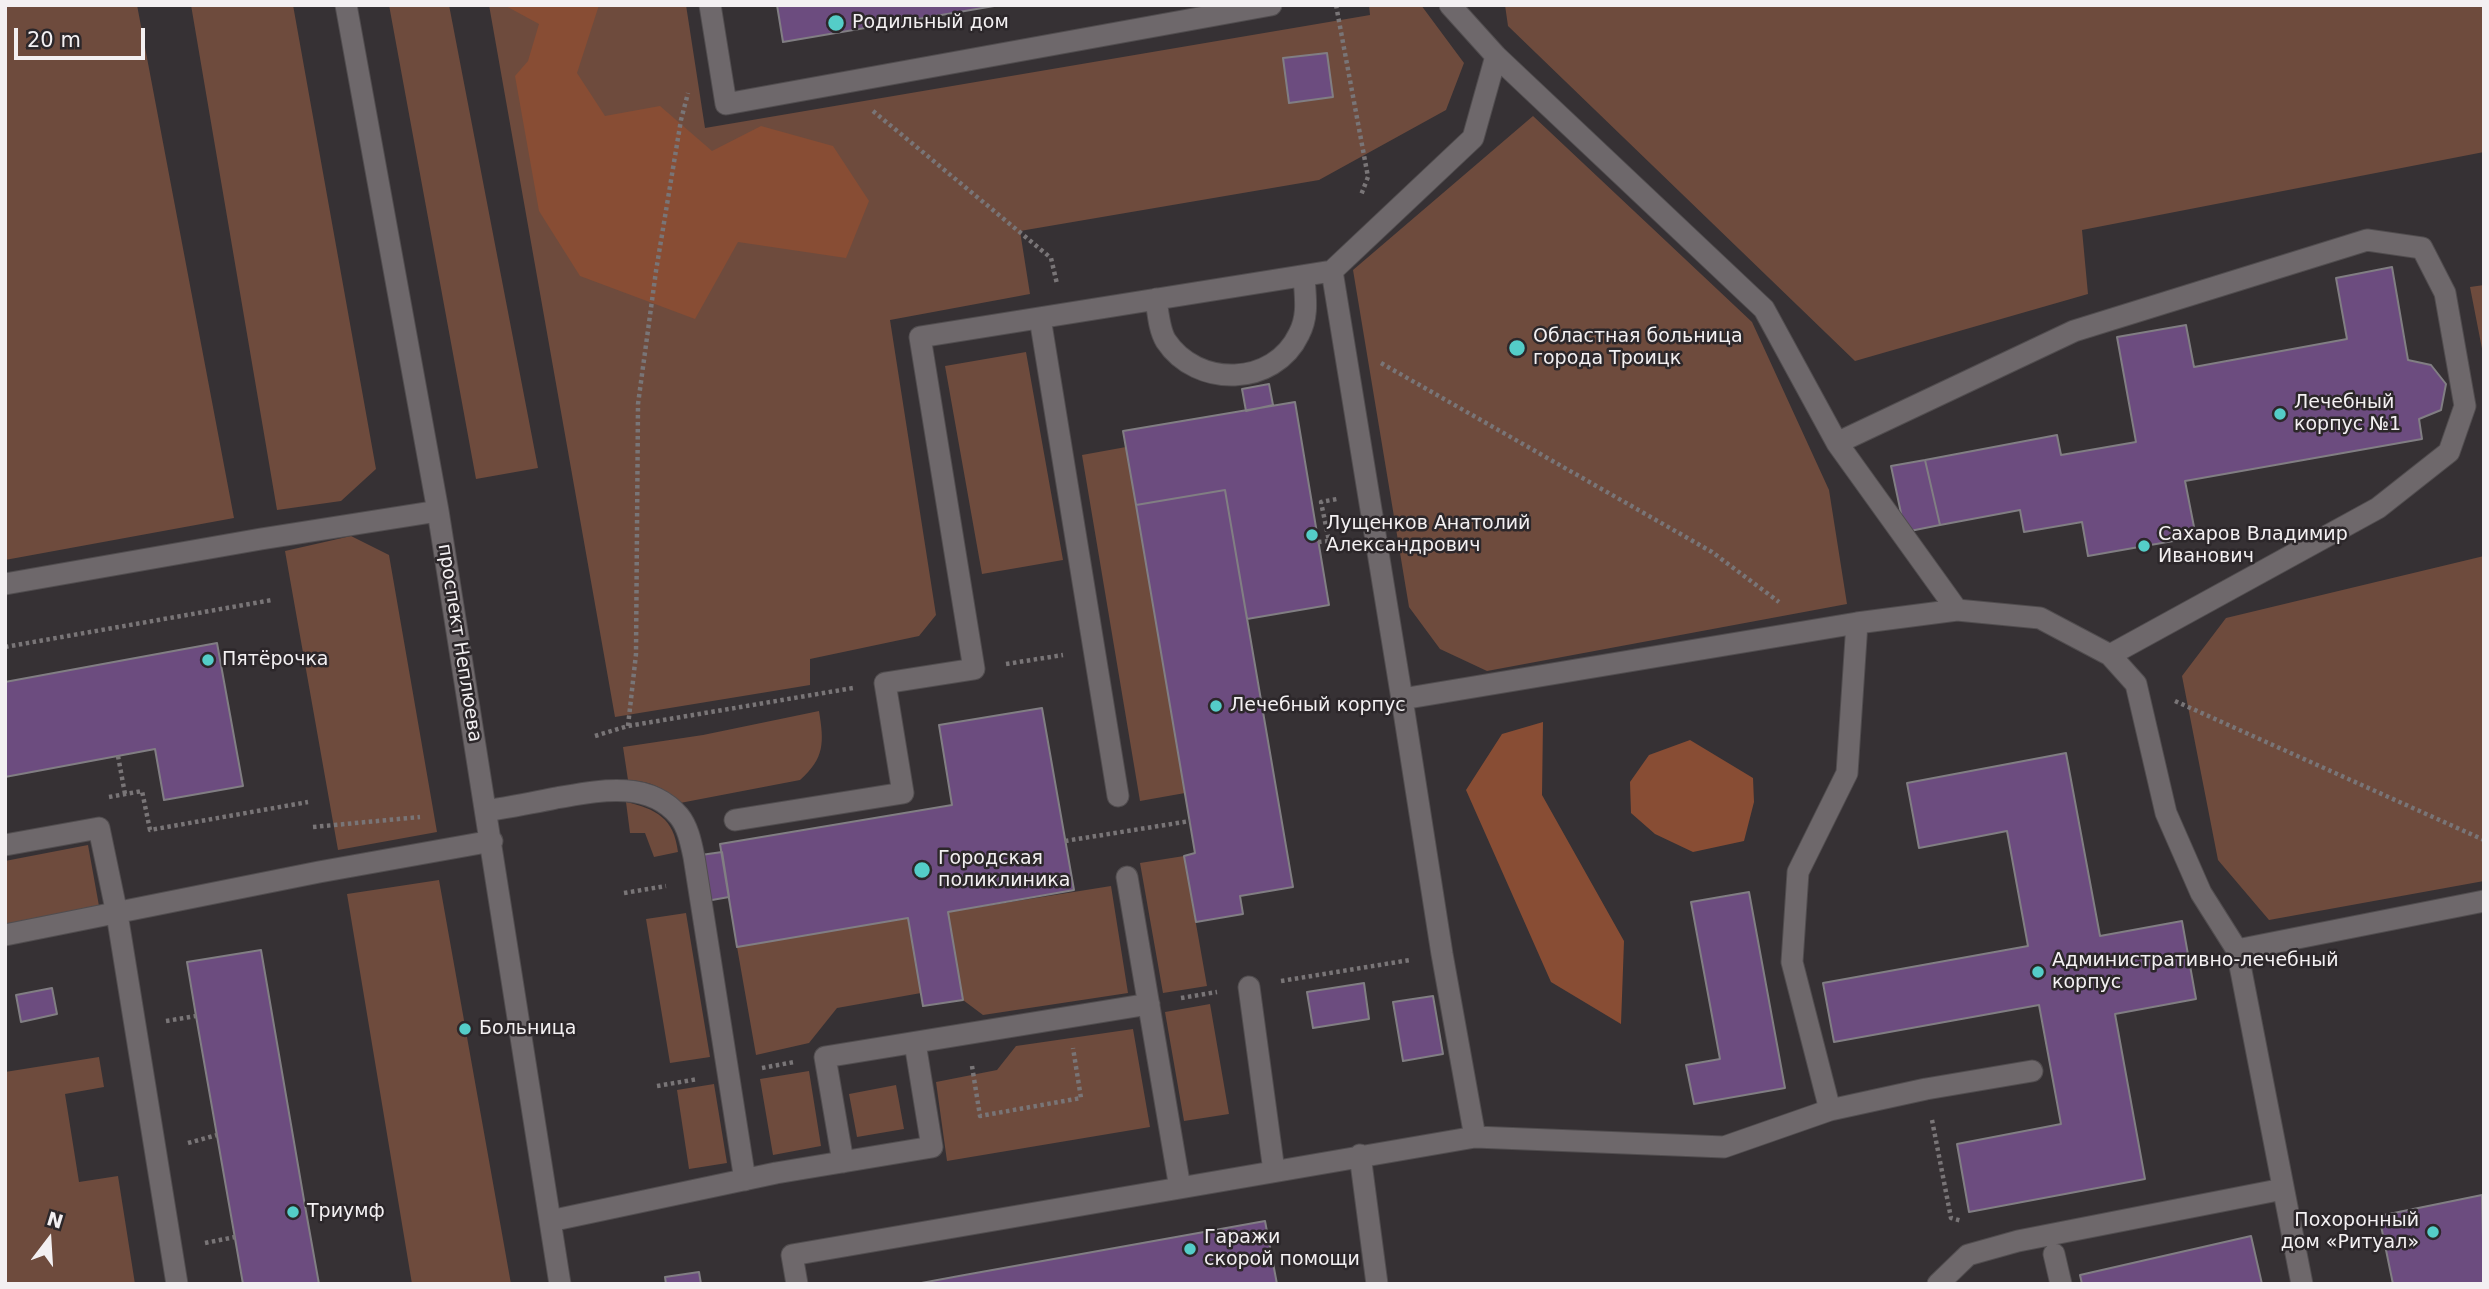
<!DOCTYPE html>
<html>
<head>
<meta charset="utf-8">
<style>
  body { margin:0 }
  #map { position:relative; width:2489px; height:1289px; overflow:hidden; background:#363134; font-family:"DejaVu Sans",sans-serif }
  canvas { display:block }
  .frame { position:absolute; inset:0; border:7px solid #f3f0f2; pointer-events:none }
  .north { position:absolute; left:14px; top:1205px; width:70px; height:70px; -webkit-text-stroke:5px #2c272a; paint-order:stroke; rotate:17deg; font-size:19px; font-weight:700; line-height:28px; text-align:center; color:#f3f0f2 }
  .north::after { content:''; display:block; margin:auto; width:24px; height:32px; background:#f3f0f2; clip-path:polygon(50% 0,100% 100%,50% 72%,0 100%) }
  .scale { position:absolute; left:14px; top:28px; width:131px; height:32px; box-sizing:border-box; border:4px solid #f3f0f2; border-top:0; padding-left:9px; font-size:21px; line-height:24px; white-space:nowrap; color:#f3f0f2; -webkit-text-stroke:5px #2c272a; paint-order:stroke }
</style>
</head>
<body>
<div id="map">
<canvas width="2489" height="1289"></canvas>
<div class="frame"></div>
<div class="north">N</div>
<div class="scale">20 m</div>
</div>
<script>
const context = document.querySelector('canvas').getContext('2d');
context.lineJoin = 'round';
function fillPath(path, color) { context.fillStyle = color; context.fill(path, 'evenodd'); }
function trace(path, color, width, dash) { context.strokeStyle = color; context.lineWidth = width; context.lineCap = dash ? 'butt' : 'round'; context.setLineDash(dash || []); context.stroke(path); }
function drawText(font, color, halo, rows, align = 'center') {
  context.font = font + ' "DejaVu Sans",sans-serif'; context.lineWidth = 5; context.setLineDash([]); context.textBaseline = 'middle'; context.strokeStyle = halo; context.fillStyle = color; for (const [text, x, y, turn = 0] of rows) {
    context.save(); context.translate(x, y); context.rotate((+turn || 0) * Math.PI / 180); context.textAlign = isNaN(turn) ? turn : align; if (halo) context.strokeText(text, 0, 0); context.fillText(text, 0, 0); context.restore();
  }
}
const green = new Path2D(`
  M5 5H137L234 518 5 560Z
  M191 5H293L376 469 341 501 277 510Z
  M389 5H449L538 468 476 479Z
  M489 5H686L705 128 1370 15 1369 5H1421L1464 63 1446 110 1319 180 1020 231 1030 294 890 320 936 615 919 636 810 659V685L615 717Z
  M1505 5H2484V152L2082 230 2088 294 1855 361 1508 26Z
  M1533 116 1752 322 1829 490 1847 604 1487 671 1440 649 1409 607 1353 270Z
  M2484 285V359L2470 287Z
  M1026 352 1063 560 982 574 945 366Z
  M1126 447 1185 793 1140 801 1082 455Z
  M351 536 389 555 437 832 338 850 285 551Z
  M2484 556V881L2269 920 2218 860 2182 676 2226 618Z
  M819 711C824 742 825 758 800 780L680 803C664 788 651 781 628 780L623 747 703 735Z
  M626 802C656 809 674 818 678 852L654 857 645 833H630Z
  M88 845 99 906 5 924V861Z
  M1184 856 1207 986 1163 993 1140 863Z
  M439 880 511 1284H412L347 894Z
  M1111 886 1128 993 983 1015 963 1000 948 912Z
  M686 913 710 1057 670 1063 646 919Z
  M908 918 921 993 837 1008 809 1043 756 1055 737 947Z
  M1210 1004 1229 1114 1184 1121 1165 1012Z
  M1133 1029 1150 1127 947 1161 936 1082 997 1070 1016 1046Z
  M99 1057 104 1087 65 1094 79 1182 118 1176 135 1284H5V1072Z
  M809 1071 821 1146 773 1155 760 1079Z
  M714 1084 727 1163 689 1169 677 1090Z
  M896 1085 904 1129 857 1137 849 1094Z`);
const forest = new Path2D(`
  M504 5H599L577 73 605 116 660 106 712 151 761 126 833 146 869 201 846 258 738 242 695 319 580 276 539 211 515 76 528 61 539 24Z
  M1543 722 1542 795 1624 941 1621 1024 1551 982 1466 790 1502 734Z
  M1690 740 1753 778 1754 802 1744 841 1693 852 1655 834 1631 813 1630 782 1649 755Z`);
const building = new Path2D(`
  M777 5H1000L783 42Z
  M1327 53 1333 97 1289 103 1283 58Z
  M2392 267 2408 360 2431 365 2446 384 2441 410 2419 419 2422 439 2185 481 2196 537 2088 556 2082 522 2024 532 2020 510 1940 525 1925 460 2057 435 2061 455 2136 442 2117 337 2186 325 2194 367 2347 339 2336 278Z
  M1269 384 1273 405 1246 411 1242 389Z
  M1295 402 1329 605 1247 619 1225 490 1136 505 1123 431Z
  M1925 460 1940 525 1905 532 1891 466Z
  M1225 490 1293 887 1240 896 1243 914 1196 922 1184 856 1195 853 1136 505Z
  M217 643 243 786 164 800 155 749 5 777V682Z
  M1042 708 1074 890 948 912 963 1000 923 1006 908 918 737 947 720 844 952 805 939 725Z
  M2066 753 2100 936 2182 921 2196 999 2115 1014 2145 1179 1969 1212 1957 1144 2061 1124 2039 1005 1834 1042 1823 983 2028 946 2007 831 1919 848 1907 783Z
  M722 852 729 897 695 903 687 857Z
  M1749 892 1785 1088 1694 1104 1686 1065 1720 1059 1691 902Z
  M261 950 305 1206 319 1284H243L196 1016 187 962Z
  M1364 983 1369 1019 1313 1028 1307 992Z
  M52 988 57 1014 21 1022 16 995Z
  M1433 996 1443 1054 1403 1061 1393 1002Z
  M2482 1195 2484 1284H2393L2379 1216Z
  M1265 1221 1277 1284H916L959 1276Z
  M2251 1236 2262 1284H2082L2080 1275Z
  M699 1272 701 1284H666L665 1277Z`);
const path = new Path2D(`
  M1336 5 1368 177 1361 195
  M873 111 1051 258 1057 284
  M1381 363 1712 552 1779 602
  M1318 542 1329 541 1321 502 1337 499
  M5 647 272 600
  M1006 664 1063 655
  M2175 701 2484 840
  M628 726 636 654 638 404 656 271 681 120 688 93
  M595 736 628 726 853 688
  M118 756 125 794
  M109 797 142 791 150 830 308 802
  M313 827 420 817
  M1065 841 1190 821
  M624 893 666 886
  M1281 981 1410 960
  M1181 998 1217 992
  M166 1021 196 1016
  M972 1066 980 1116 1081 1098 1073 1048
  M762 1068 794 1062
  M657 1086 698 1079
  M1932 1120 1951 1218 1962 1221
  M188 1143 217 1135
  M205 1243 235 1237`);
const minor = new Path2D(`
  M346 5 438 511 560 1284
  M710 5 726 104 1271 5
  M1450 5 1496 56 1764 309 1837 443 1957 610
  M1332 271 1473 138 1496 56
  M1156 299C1158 312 1159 330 1166 341 1197 388 1274 387 1299 334 1309 315 1305 296 1304 276
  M1040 318 1118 796
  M1837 443 2074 331 2367 240 2422 248 2445 293 2465 406 2449 452 2378 508 2110 655
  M5 584 261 539 438 511
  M1402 699 1442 954 1475 1137
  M486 811C509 807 533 803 556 798 597 791 648 779 679 816 688 827 691 843 694 857L745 1180
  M735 820 903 793 885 683 974 669 920 337 1332 271 1402 699 1857 623 1957 610 2040 618 2110 655 2136 684 2166 813 2201 893 2237 950 2302 1284
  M5 845 99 828 117 914 177 1284
  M1127 877 1180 1188
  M5 935 319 872 492 841
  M2237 950 2484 901
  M1249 987 1274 1171
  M1830 1110 1792 962 1798 872 1847 773 1857 623
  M1360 1155 1377 1284
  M843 1162 825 1057 1149 1004
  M550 1221 776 1173 932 1147 915 1043
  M2054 1254 2061 1284
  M797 1284 792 1255 1475 1137 1724 1147 1830 1110 1926 1089 2032 1071
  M1938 1284 1968 1255 2018 1241 2283 1189`);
const markers = [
  [836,23,9,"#54cdc8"],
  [1517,348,9,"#54cdc8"],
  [2280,414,7,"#54cdc8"],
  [1312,535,7,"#54cdc8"],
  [2144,546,7,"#54cdc8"],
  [208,660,7,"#54cdc8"],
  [1216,706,7,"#54cdc8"],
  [922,870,9,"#54cdc8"],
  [2038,972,7,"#54cdc8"],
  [465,1029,7,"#54cdc8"],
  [293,1212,7,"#54cdc8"],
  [2433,1232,7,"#54cdc8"],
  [1190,1249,7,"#54cdc8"]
];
const poiNames = [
  ["Родильный дом",852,23],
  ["Областная больница",1533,337],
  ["города Троицк",1533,359],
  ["Лечебный",2294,403],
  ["корпус №1",2294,425],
  ["Лущенков Анатолий",1326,524],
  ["Александрович",1326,546],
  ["Сахаров Владимир",2158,535],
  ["Иванович",2158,557],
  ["Пятёрочка",222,660],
  ["Лечебный корпус",1230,706],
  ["Городская",938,859],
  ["поликлиника",938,881],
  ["Административно-лечебный",2052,961],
  ["корпус",2052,983],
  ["Больница",479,1029],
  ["Триумф",307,1212],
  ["Похоронный",2419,1221,"right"],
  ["дом «Ритуал»",2419,1243,"right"],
  ["Гаражи",1204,1238],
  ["скорой помощи",1204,1260]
];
const streetNames = [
  ["проспект Неплюева",459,643,81]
];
fillPath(green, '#6e4b3d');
fillPath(forest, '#884d34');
fillPath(building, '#6c4c7f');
trace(building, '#817e83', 2);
trace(minor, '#514d4f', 23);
trace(path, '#797577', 4.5, [3.5, 3.5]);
trace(minor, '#6e686b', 21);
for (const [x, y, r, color] of markers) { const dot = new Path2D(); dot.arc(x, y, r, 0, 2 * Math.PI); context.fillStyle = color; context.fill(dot); trace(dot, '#2c272a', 2.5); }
drawText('19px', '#f3f0f2', '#2c272a', poiNames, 'left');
drawText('19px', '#f3f0f2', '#2c272a', streetNames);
</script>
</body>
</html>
